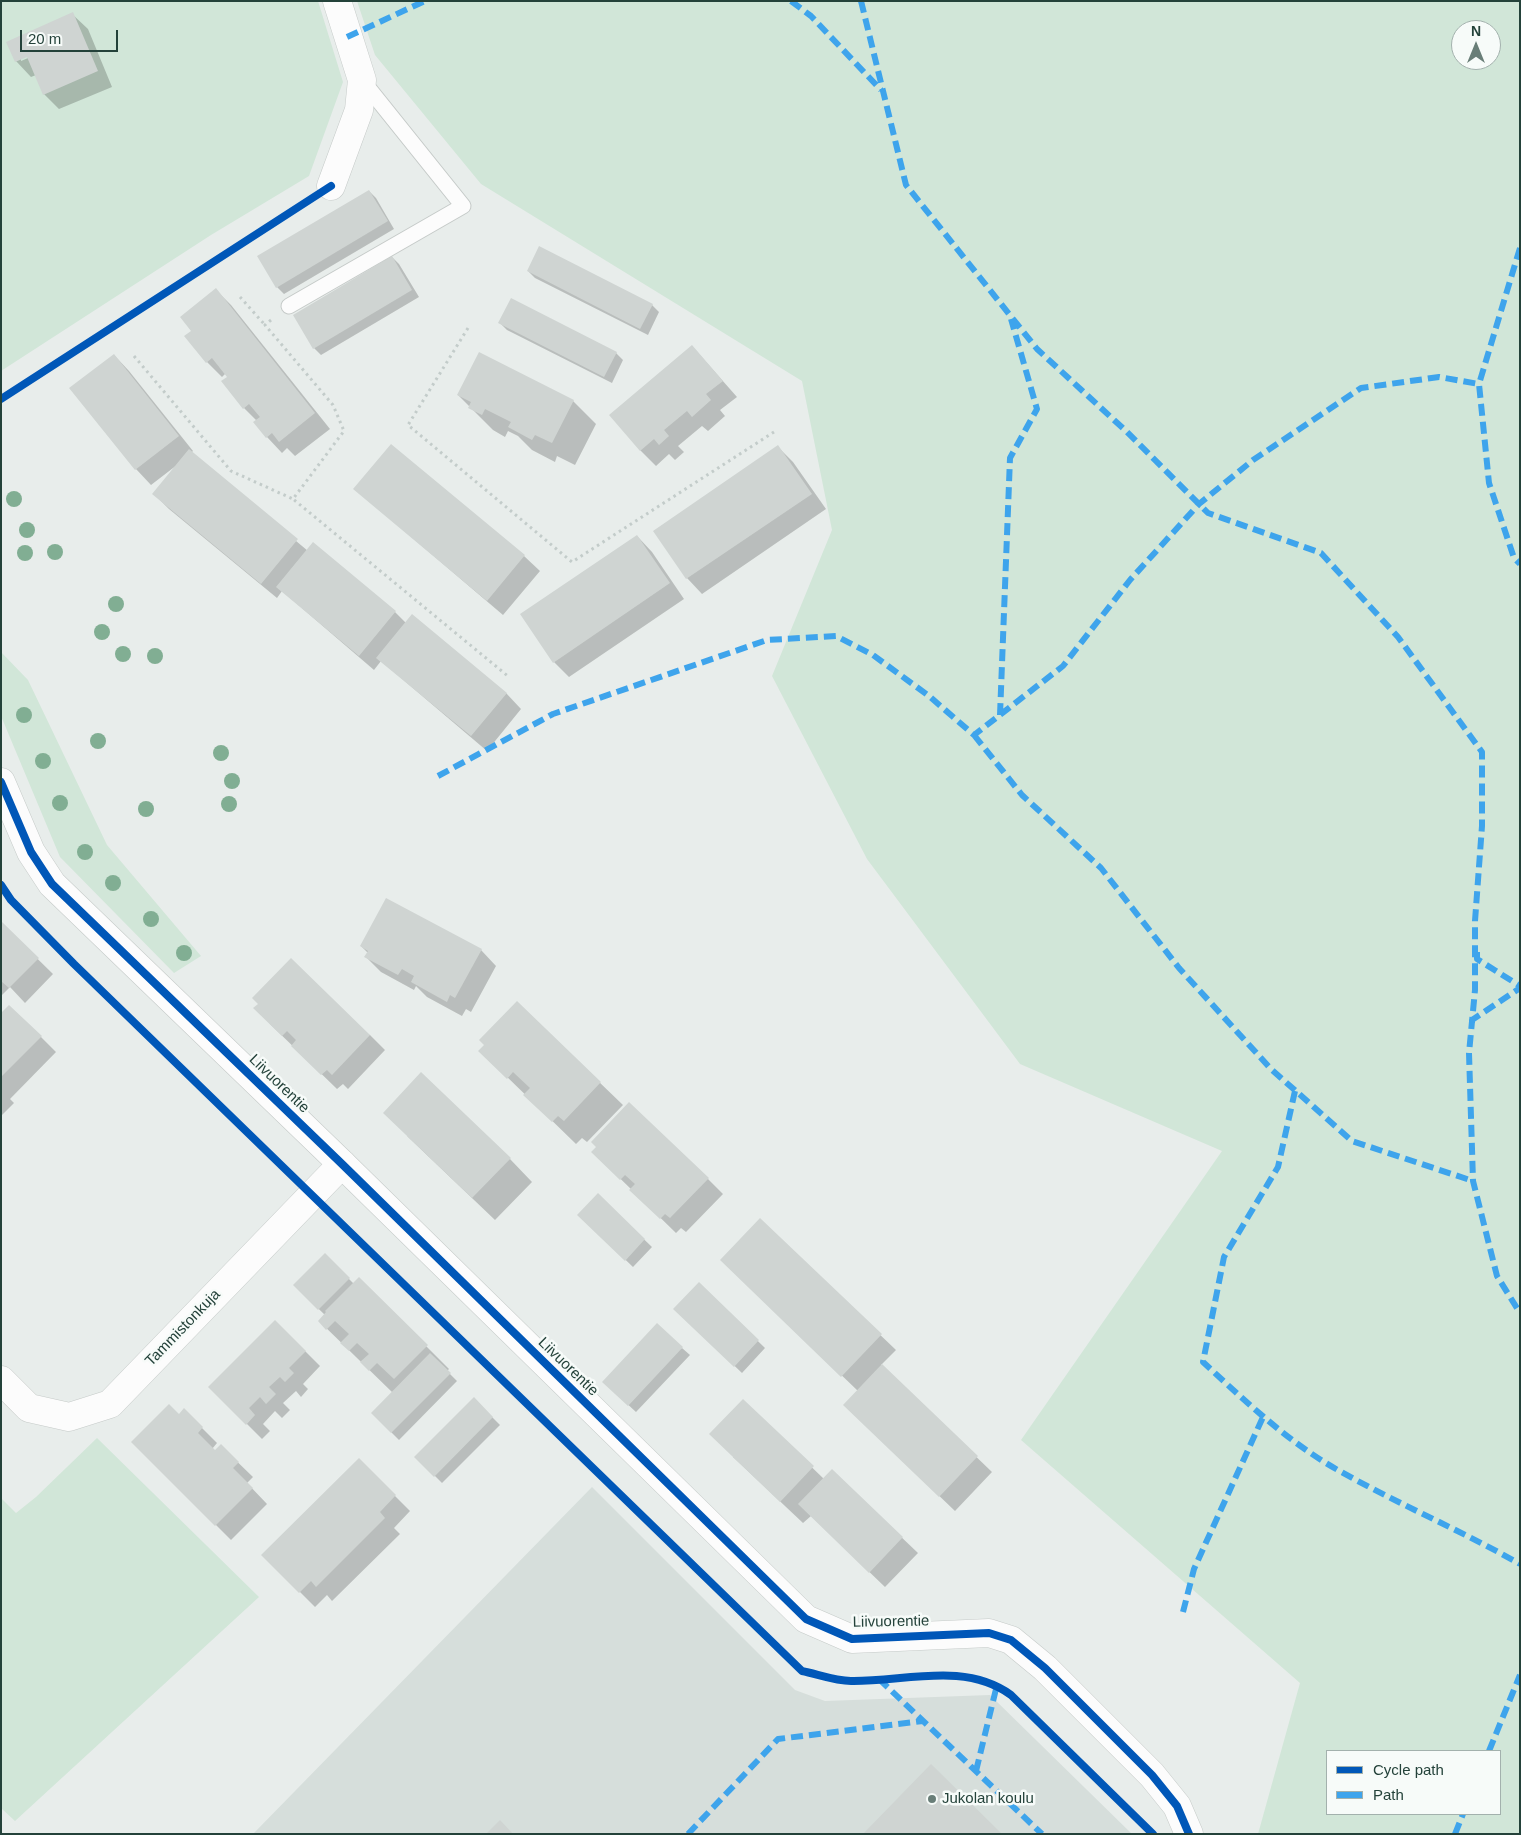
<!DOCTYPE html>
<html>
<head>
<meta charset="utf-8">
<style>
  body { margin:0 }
  #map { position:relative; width:1521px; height:1835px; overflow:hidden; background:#e8edeb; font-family:Helvetica,sans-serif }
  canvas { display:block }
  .frame { position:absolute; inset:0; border:2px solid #24423a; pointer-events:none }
  .legend { position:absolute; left:1326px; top:1750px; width:175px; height:65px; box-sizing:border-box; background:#f7fbf9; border:1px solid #a3b1ad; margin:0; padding:6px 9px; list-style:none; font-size:15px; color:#24423a }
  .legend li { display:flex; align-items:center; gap:10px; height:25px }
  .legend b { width:25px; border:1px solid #a3b1ad }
  .north { position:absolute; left:1451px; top:20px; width:50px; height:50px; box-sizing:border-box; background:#f7fbf9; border:1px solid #a3b1ad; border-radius:50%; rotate:0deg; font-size:14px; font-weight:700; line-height:20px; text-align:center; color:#24423a }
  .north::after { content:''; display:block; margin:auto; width:18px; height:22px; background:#697e78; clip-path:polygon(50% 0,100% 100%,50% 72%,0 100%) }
  .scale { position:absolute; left:20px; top:30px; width:98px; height:22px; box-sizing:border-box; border:2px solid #24423a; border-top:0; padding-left:6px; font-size:15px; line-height:18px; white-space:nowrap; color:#24423a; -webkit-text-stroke:4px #f7fbf9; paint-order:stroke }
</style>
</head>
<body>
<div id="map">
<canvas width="1521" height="1835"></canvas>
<div class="frame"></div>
<ul class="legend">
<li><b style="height:6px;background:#0057b8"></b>Cycle path</li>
<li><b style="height:6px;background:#3ea4ec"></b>Path</li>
</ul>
<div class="north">N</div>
<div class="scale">20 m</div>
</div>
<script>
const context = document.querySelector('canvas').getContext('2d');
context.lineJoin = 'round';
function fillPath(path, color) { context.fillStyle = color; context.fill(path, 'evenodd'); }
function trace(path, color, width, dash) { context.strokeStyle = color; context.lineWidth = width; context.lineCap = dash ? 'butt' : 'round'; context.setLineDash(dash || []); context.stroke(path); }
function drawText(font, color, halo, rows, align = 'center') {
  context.font = font + ' Helvetica,sans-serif'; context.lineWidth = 5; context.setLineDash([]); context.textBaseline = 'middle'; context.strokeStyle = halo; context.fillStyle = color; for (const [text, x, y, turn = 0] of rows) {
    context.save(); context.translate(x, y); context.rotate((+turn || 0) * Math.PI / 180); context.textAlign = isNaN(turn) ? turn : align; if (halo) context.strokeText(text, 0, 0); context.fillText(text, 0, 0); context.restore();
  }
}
const built = new Path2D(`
  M592 1487 795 1690 825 1701 990 1695 1132 1834H253Z`);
const green = new Path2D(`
  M1 1H318L343 82 309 176 211 235 1 371Z
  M357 1H1520V1834H1258L1300 1683 1021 1440 1222 1151 1020 1064 867 859 772 676 832 530 802 381 481 184 375 55ZM1461 30H1491V60H1461ZM1500 1751V1814H1327V1751Z
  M1 652 28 680 107 845 201 956 174 973 60 857 1 716Z
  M97 1438 259 1597 15 1821 1 1808V1498L16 1513 36 1497Z`);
const shadow = new Path2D(`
  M72 14 88 29 112 87 59 109 44 94 36 75 31 77 16 61ZM32 54 33 56 21 61V58Z
  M369 191 376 198 394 229 284 294 277 287Z
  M392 257 399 264 419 297 321 355 314 348Z
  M528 271 652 305 659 312 648 335 535 278Z
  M216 290 231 305 330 429 295 456 287 448 282 453 267 437 255 422 257 421 244 408 226 373 222 377 207 362 193 331Z
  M500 323 616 353 623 360 612 383 507 330Z
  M692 346 737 397 720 410 725 416 708 431 702 426 678 446 684 452 675 460 669 454 656 466 640 450Z
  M114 355 129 371 193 451 191 453 308 551 395 612 406 623 506 693 521 709 487 751 381 661 374 670 282 591 277 598 169 509 154 494 177 465 151 485 136 469 71 389Z
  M458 395 573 401 596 424 575 465 557 456 555 462 532 450 518 436 508 431 505 437 493 430Z
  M391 445 524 556 540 571 503 615 355 489Z
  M778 447 793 462 826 509 702 594 687 578 654 531Z
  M637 536 652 552 684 599 569 677 554 662Z
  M1 923 53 974 25 1003 10 987 1 996Z
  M361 946 481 950 496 966 471 1012 466 1009 462 1016 427 997 416 986 414 990 381 972 366 957 368 953Z
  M517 1003 623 1105 587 1142 582 1138 576 1144 503 1073Z
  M259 1004 370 1035 385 1050 348 1089 343 1084 337 1089 270 1024Z
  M1 1014 41 1037 56 1052 10 1099 14 1103 1 1116Z
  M407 1136 510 1159 532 1182 495 1220Z
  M593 1152 708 1179 723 1194 686 1232 681 1228 676 1233Z
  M598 1195 652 1247 633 1267 579 1215Z
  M760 1220 896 1350 881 1365 992 1472 955 1511 860 1420 858 1391 737 1275Z
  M325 1255 354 1284 359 1279 449 1369 447 1371 457 1381 399 1440 372 1413 393 1393 319 1321 325 1315 294 1285Z
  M699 1284 765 1348 742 1373 675 1309Z
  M275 1321 320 1366 303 1384 308 1389 301 1397 296 1391 283 1403 290 1410 282 1418 275 1411 263 1424 270 1431 262 1439 210 1387Z
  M682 1348 690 1355 636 1412 611 1389Z
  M474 1399 500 1425 442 1483 416 1457Z
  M743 1401 824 1479 832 1471 918 1553 885 1587 811 1516 803 1523 733 1457Z
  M184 1410 217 1443 212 1449 215 1452 221 1446 253 1477 247 1483 267 1504 231 1540 133 1442 179 1416Z
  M359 1460 410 1511 394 1528 400 1534 332 1601 327 1595 315 1607 263 1555Z`);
const building = new Path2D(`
  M73 12 98 71 43 95 27 57 15 62 6 42Z
  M369 190 388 221 276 288 257 256Z
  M539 246 653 304 640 329 527 271Z
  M392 256 412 290 313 349 293 315Z
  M216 288 315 413 279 442 272 433 266 438 253 422 260 417 249 404 243 409 221 381 227 377 212 358 206 363 184 336 191 331 180 317Z
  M511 298 617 352 604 377 498 323Z
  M692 345 723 381 706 394 711 400 692 417 687 411 664 430 669 436 659 445 654 439 640 451 609 415Z
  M479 352 574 400 552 443 535 435 532 440 508 427 511 422 485 409 482 415 468 408 471 402 457 395Z
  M114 354 179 436 135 470 69 388Z
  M391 444 525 555 487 601 353 489Z
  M778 445 812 494 686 579 653 531Z
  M189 449 298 539 261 584 152 494Z
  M637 535 670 583 553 663 520 614Z
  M313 542 396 611 359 656 276 587Z
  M412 614 507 693 471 736 376 658Z
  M386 898 482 949 455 998 450 995 447 1002 411 982 414 976 402 969 398 975 364 957 368 951 360 946Z
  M1 921 39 958 9 988 1 981Z
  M291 958 370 1035 332 1075 327 1070 321 1075 291 1046 296 1040 287 1031 282 1036 253 1008 258 1004 252 998Z
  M517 1001 601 1082 564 1121 558 1116 552 1122 523 1095 530 1088 513 1072 507 1079 478 1051 484 1045 479 1040Z
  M9 1005 42 1036 1 1077V1013Z
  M421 1072 511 1158 472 1198 383 1113Z
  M629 1102 709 1178 670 1218 665 1214 660 1219 629 1190 635 1184 625 1175 620 1180 591 1152 596 1147 591 1142Z
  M598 1193 645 1239 625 1261 577 1215Z
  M760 1218 882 1334 841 1377 720 1260Z
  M325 1253 350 1278 318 1310 293 1285Z
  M359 1277 428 1345 394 1379 377 1363 369 1371 360 1362 369 1354 357 1343 349 1351 340 1343 349 1334 335 1321 326 1330 318 1321 326 1312 325 1311Z
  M699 1282 759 1340 734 1367 673 1309Z
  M275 1320 306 1351 289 1368 294 1373 285 1382 280 1377 269 1387 276 1394 266 1404 260 1397 249 1408 255 1415 246 1425 208 1387Z
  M657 1323 683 1347 628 1406 602 1382Z
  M430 1353 451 1373 391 1433 371 1413Z
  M882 1364 978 1456 939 1497 843 1405Z
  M474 1397 493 1417 434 1477 414 1457Z
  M743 1399 814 1466 780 1502 709 1434Z
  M169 1404 179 1414 184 1408 203 1427 198 1433 215 1450 221 1444 239 1462 233 1468 253 1488 215 1526 131 1442Z
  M359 1458 396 1495 380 1512 385 1518 316 1587 311 1581 299 1593 261 1555Z
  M832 1469 903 1537 869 1573 798 1504Z
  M931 1764 1002 1834H863Z
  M500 1820 513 1834H486Z`);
const path = new Path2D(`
  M240 297 265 325
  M271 320 265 325 333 405 344 431 293 499 509 677
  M468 328 408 425 572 562 774 432
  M134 356 231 471 293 499`);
const service = new Path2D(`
  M289 306 463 206 362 80`);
const minor = new Path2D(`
  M331 186 359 110 362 80 337 1
  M1 1380 29 1408 69 1417 110 1404 342 1164`);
const tertiary = new Path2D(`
  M1 782 31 852 52 884 342 1164 806 1619 852 1639 989 1633 1011 1640 1045 1668 1152 1775 1177 1806 1189 1834`);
const quiet = new Path2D(`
  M791 1 811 16 881 90
  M861 1 906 185 1037 349 1126 431 1208 513 1321 553 1398 637 1482 752V826L1475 921V990L1469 1053 1473 1181 1497 1276 1520 1313
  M347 37 425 1
  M1520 248 1479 384 1489 483 1514 558 1520 564
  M1000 715 1010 458 1037 409 1011 319
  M974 735 1022 795 1101 868 1179 968 1271 1069 1352 1141 1473 1181
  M438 776 553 714 767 640 836 636 873 655 929 696 974 735 1063 666 1130 580 1199 504 1253 460 1361 388 1439 377 1479 384
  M1477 952V959L1520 986
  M1472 1023V1020L1520 988
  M1295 1091 1278 1167 1224 1257 1203 1362C1244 1400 1287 1441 1336 1469 1396 1503 1460 1530 1520 1564
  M1183 1612 1194 1569 1263 1417
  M879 1679 1042 1834
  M1489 1751 1520 1675
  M976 1771 997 1685
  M688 1834 778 1739 923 1721
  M1455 1834 1463 1814`);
const cycleway = new Path2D(`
  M1 399 331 186
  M1 782 31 852 52 884 342 1164 806 1619 852 1639 989 1633 1011 1640 1045 1668 1152 1775 1177 1806 1189 1834
  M1 885 11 900 74 964 802 1671C817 1674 835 1681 851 1681 904 1682 964 1661 1011 1695L1153 1834`);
const trees = [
  [14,499],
  [27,530],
  [55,552],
  [25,553],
  [116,604],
  [102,632],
  [123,654],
  [155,656],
  [24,715],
  [98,741],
  [221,753],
  [43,761],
  [232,781],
  [60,803],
  [229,804],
  [146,809],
  [85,852],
  [113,883],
  [151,919],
  [184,953]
];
const markers = [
  [932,1799,5,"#697e78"]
];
const streetNames = [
  ["Liivuorentie",279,1084,44],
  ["Tammistonkuja",183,1328,-46],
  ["Liivuorentie",568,1367,44],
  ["Liivuorentie",891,1622,-1]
];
const poiNames = [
  ["Jukolan koulu",942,1799]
];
fillPath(built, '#d6dedb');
fillPath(green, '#d1e6d8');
fillPath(shadow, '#0003');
fillPath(building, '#cfd4d2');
trace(service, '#c5cac8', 17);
trace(minor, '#c5cac8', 29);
trace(tertiary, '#c5cac8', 29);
trace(path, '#c3ccca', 3, [2.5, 4]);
trace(service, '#fcfcfc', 15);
trace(minor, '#fcfcfc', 28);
trace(tertiary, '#fcfcfc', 28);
trace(quiet, '#3ea4ec', 6, [12, 6]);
trace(cycleway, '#0057b8', 8);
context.fillStyle = '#81ae93';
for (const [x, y] of trees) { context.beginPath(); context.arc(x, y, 8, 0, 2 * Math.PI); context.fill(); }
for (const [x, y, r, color] of markers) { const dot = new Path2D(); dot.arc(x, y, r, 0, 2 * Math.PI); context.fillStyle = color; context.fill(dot); trace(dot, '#f7fbf9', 2); }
drawText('15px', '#24423a', '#f7fbf9', streetNames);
drawText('15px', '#24423a', '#f7fbf9', poiNames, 'left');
</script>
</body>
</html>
